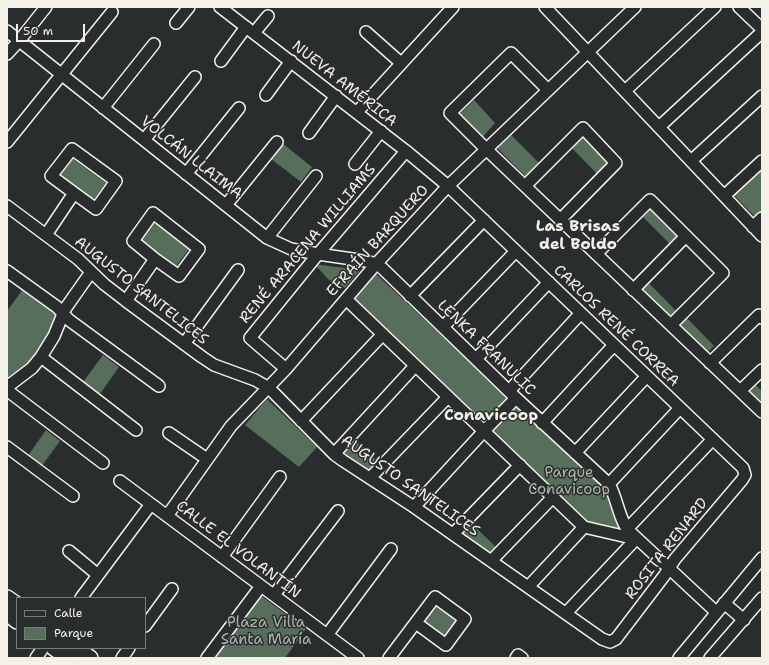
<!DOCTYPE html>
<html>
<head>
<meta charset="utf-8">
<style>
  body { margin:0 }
  #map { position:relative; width:769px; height:665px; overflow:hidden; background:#2a2d2e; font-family:"Shantell Sans",sans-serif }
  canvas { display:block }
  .frame { position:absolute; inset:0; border:8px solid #f4f1e8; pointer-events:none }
  .legend { position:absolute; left:16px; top:597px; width:130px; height:52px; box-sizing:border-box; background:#2a2d2e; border:1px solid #7b7b78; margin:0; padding:5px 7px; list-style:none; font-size:12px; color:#f4f1e8 }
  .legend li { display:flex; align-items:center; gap:8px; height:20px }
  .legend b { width:20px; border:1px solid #7b7b78 }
  .scale { position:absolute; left:16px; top:24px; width:69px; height:18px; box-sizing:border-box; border:2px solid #f4f1e8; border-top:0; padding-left:5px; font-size:12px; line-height:14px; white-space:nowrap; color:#f4f1e8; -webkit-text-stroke:3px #2a2d2e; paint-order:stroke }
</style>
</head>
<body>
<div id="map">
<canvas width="769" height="665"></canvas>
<div class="frame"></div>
<ul class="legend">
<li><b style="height:5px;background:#2a2d2e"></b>Calle</li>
<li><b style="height:11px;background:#566e5b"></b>Parque</li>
</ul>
<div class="scale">50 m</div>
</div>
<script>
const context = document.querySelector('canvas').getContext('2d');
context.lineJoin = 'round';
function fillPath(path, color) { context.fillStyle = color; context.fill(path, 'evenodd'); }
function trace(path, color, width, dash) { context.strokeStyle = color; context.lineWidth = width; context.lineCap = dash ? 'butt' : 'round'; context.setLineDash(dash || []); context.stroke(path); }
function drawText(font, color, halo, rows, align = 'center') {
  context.font = font + ' "Shantell Sans",sans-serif'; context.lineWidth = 3; context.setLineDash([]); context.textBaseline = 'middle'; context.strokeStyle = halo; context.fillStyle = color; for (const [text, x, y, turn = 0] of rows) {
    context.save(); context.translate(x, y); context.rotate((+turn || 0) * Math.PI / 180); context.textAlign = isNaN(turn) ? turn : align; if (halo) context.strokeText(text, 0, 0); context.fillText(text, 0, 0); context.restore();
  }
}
const green = new Path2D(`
  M474 100 495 123 482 138 459 115Z
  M582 133 611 162 598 175 570 146Z
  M511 135 539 163 526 177 497 148Z
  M282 143 312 167 301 182 270 158Z
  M70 157 106 183 92 202 57 176Z
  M762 168V213L756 218 733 194Z
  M650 202 684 236 673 247 639 213Z
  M151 220 189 249 174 269 136 240Z
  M314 264 360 270 345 288 329 280Z
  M374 272 603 487 623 534 585 522 351 297Z
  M647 281 676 311 669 320 639 289Z
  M23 289 56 313C50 333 40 356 23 370 18 374 12 377 7 381V311Z
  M685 316 714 346 706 354 676 326Z
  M103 355 119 367 100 394 83 382Z
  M753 382 762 391V405L746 389Z
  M267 399 317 447 299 467 245 425Z
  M46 430 60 441 41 467 27 457Z
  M355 440 381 464 373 472 343 453Z
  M471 523 498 549 492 555 461 533Z
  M260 595 306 629 285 658H214Z
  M435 601 461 619 445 641 419 622Z`);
const street = new Path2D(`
  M545 7 762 236
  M739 7 762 29
  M176 23 189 7
  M7 31 267 238 291 249 318 254 366 261 376 264 382 268 516 398 609 484C617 498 618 515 627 529L716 612
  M366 32 401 63
  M254 33 268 16
  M7 54 19 41 46 7
  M221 61 246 27
  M548 90 511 53 450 113 486 149 762 412
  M625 91 715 7
  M266 95 291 61
  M103 108 154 44
  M357 112 453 7
  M659 127 762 32
  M309 133 336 96
  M144 140 195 77
  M7 142 112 12
  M691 161 762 96
  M355 164 381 131
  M186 174 239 108
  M525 186 583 128 616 163 560 220
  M724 196 762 161
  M226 205 277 142
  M7 206 78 259 104 284 126 301 202 357 214 365 255 380 269 388 334 454 342 460 414 507 602 639 610 642 616 639 664 576 675 559 742 480 745 475 743 468 448 186 406 151 220 7
  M753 227 762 218
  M46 235 74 193 96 209 116 181 72 149 51 176 74 193
  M267 238 316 176
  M596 254 650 200 723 273 671 325
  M7 271 57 307 69 320 159 386
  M633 290 686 236
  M410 296 484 220
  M346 299 584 527 636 539
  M126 301 155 259 179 276 199 249 153 213 133 241 155 259
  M443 327 516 251
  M184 344 238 270
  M41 357 136 430
  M476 359 549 282
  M710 363 759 315 762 318
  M286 369 250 338 318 254 406 151
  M7 387 32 368 41 357 54 336 65 309 91 272
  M7 389 12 394 103 463
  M509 391 581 313
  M740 391 762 370
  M301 421 383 334
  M542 423 614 345
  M169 433 207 459
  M7 447 73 496
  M575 453 647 376
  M334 454 415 366
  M370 478 448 397
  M120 481 358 658
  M609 484 680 408
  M414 507 484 431 516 398
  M167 516 231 426 286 369 376 264 448 186 635 7
  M627 529 713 439
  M453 534 520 465
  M69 551 98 575
  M222 557 280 477
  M491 561 553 497
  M528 587 584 527
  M274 595 338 511
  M81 598 151 504
  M724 603 744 620
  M566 613 636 539
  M145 626 172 589
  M327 635 391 549
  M36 658 43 648
  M122 658 129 648
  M207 658 261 586
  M389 658 435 597 465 619 446 645 416 623
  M516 658 518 655 522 658
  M679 658 762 558
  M710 658 762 598`);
const secondary = new Path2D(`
  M7 598 17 605
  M7 613 17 621
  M54 648 68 658
  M76 648 90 658`);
const streetNames = [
  ["NUEVA AMÉRICA",344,84,38],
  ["VOLCÁN LLAIMA",191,158,38],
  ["EFRAÍN BARQUERO",378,241,-48],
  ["RENÉ ARACENA WILLIAMS",308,244,-50],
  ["AUGUSTO SANTELICES",141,291,38],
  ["CARLOS RENÉ CORREA",616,326,44],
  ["LENKA FRANULIC",486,348,44],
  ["AUGUSTO SANTELICES",410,486,35],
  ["ROSITA RENARD",667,549,-52],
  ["CALLE EL VOLANTÍN",238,550,37]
];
const parkNames = [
  ["Parque",569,473],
  ["Conavicoop",569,490],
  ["Plaza Villa",266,623],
  ["Santa María",266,640]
];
const neighbourhoodNames = [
  ["Las Brisas",578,227],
  ["del Boldo",578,245],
  ["Conavicoop",491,416]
];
fillPath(green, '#566e5b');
trace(street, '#f4f1e8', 14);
trace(secondary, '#f4f1e8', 18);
trace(street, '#2a2d2e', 11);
trace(secondary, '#2a2d2e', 15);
drawText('15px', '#f4f1e8', '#2a2d2e', streetNames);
drawText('15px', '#adb6a9', '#2a2d2e', parkNames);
drawText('bold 16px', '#f4f1e8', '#2a2d2e', neighbourhoodNames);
</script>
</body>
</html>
